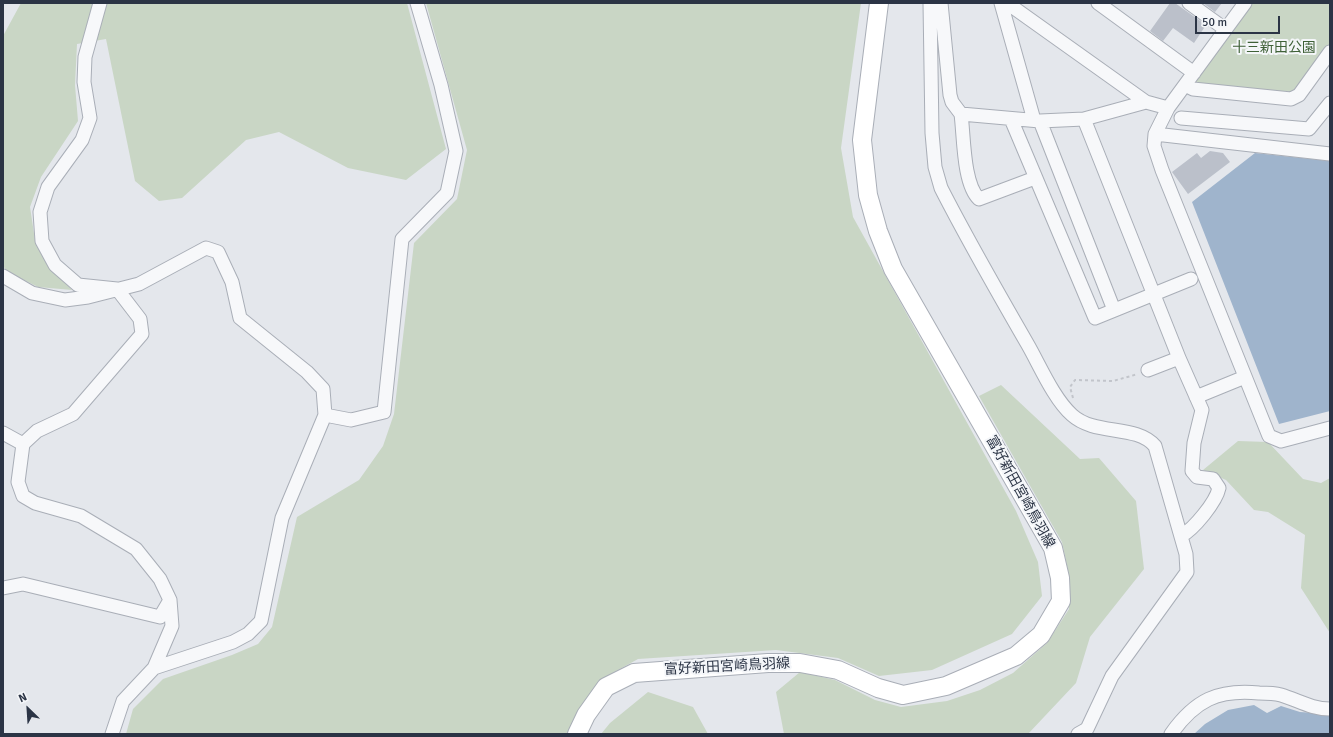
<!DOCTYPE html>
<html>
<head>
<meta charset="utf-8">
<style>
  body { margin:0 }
  #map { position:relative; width:1333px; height:737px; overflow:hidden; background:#e4e7ec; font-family:Signika,sans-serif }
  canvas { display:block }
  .frame { position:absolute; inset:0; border:4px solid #2b3445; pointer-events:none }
  .north { position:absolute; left:8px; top:689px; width:40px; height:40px; -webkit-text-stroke:3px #f4f6f9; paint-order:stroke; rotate:335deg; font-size:11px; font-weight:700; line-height:16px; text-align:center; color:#2b3445 }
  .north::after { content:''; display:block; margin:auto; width:14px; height:18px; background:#2b3445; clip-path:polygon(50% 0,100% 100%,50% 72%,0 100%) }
  .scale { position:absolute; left:1195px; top:16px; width:85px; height:18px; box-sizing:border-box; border:2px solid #2b3445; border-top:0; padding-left:5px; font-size:12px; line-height:14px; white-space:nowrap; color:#2b3445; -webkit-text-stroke:3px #f4f6f9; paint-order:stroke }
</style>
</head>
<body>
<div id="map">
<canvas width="1333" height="737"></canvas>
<div class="frame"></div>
<div class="north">N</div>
<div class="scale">50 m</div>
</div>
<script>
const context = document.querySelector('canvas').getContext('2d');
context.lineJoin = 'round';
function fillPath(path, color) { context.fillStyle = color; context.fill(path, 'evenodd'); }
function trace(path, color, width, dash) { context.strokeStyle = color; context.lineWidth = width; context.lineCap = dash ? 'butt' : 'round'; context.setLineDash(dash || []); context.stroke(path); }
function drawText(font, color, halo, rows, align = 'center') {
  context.font = font + ' Signika,"Noto Sans JP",sans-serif'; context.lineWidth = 4; context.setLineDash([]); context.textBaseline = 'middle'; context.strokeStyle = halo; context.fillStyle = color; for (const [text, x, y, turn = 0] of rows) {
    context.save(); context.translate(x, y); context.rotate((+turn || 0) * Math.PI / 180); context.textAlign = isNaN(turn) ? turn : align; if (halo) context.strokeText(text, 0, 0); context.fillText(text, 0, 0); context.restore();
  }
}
const green = new Path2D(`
  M21 3H407L446 149 406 180 348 168 279 132 246 140 182 198 159 201 135 181 106 39 77 44 75 85 78 121 41 177 30 207 35 240 51 268 72 290 38 287 6 271 3 265V36Z
  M426 3H861L841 148 853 217 1016 511 1038 562 1042 596 1012 634 932 670 879 676 838 658 776 650 638 659 600 680 567 734H126L133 709 163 679 232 655 258 644 272 627 297 517 359 480 383 446 394 414 414 243 457 199 467 150Z
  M1251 3H1330V47L1291 95 1197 86 1194 82Z
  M1001 385 1080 459 1099 458 1136 501 1144 569 1090 637 1076 683 1028 734H784L776 692 800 672 835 680 875 700 901 707 947 701 980 690 1013 673 1047 643 1069 609V575L1062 542 979 396Z
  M1238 441 1268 442 1303 479 1321 483 1330 478V633L1301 588 1305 535 1268 512 1254 510 1226 480 1203 470Z
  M648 692 693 707 708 734H601L610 723Z`);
const water = new Path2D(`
  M1255 153 1330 161V411L1279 424 1192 202Z
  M1254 705 1267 713 1281 706 1300 712 1330 714V734H1194L1205 724 1228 710Z`);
const building = new Path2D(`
  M1170 3H1175L1206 25 1194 43 1173 28 1163 41 1150 31Z
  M1203 3H1222L1215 12Z
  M1210 151 1223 153 1230 162 1188 194 1172 172 1197 153 1201 158Z`);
const path = new Path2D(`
  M1073 398 1070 387 1075 380 1113 381 1138 374`);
const street = new Path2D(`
  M100 3 85 57 84 82 90 118 82 140 48 187 40 212 42 241 55 265 78 285 117 289 140 319 142 334 73 414 37 431 23 444 18 482 23 496 35 503 81 516 136 549 160 579 170 600 172 626 154 668 123 701 112 734
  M930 3 932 133 935 167 941 188C968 241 998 293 1028 345 1040 366 1054 399 1072 415 1095 436 1136 424 1155 446L1186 554 1187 572 1112 676 1087 729 1078 734
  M941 3 950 95 952 102 961 114 1040 121 1084 119 1146 102 1168 108
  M1001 3 1034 120
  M1007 3 1146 102
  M1098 3 1194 73
  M1189 3 1225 29
  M1245 3 1168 108 1155 134 1154 146 1162 170 1269 436 1281 441 1330 428
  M1185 85 1193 89 1291 99 1299 95 1330 52
  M961 114C964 136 963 184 979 199L1035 178
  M1181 118 1309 129 1330 103
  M1011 119 1095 318 1191 279
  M1084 119 1179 358 1148 370
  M1040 121 1114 310
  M1155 134 1330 154
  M3 276 32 293 65 300 88 297 139 284 206 248 218 252 232 282 240 318 307 372 323 389 325 415 282 518 261 621 248 634 233 642 154 668
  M1179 358 1202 410 1194 443 1192 471 1197 477 1213 479 1219 488C1216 502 1194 529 1181 536
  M1196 397 1245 377
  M325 415 351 420 384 412 402 239 447 193 456 151 441 85 417 3
  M3 433 23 444
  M3 588 23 584 160 617 170 600
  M1171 734C1195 700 1218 689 1259 693 1266 693 1274 693 1281 695 1298 700 1311 709 1330 709`);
const secondary = new Path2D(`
  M577 734 586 715 606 687 634 673 768 663H800L838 670 878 688 903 695 946 686 1016 656 1041 635 1061 601 1060 578 1053 548 893 269 878 231 868 195 862 140 879 3`);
const parkNames = [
  ["十三新田公園",1274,48]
];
const streetNames = [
  ["富好新田宮崎鳥羽線",1020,492,61],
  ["富好新田宮崎鳥羽線",727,667,-3]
];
fillPath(green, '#c9d6c5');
fillPath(water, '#9fb4cc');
fillPath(building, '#bbc0ca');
trace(street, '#a9aeb7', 15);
trace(secondary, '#a9aeb7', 20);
trace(path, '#c2c5cb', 2, [3, 3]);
trace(street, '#f7f8fa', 13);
trace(secondary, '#fff', 18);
drawText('14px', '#3f6138', '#f4f6f9', parkNames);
drawText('14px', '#2b3445', '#f4f6f9', streetNames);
</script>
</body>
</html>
